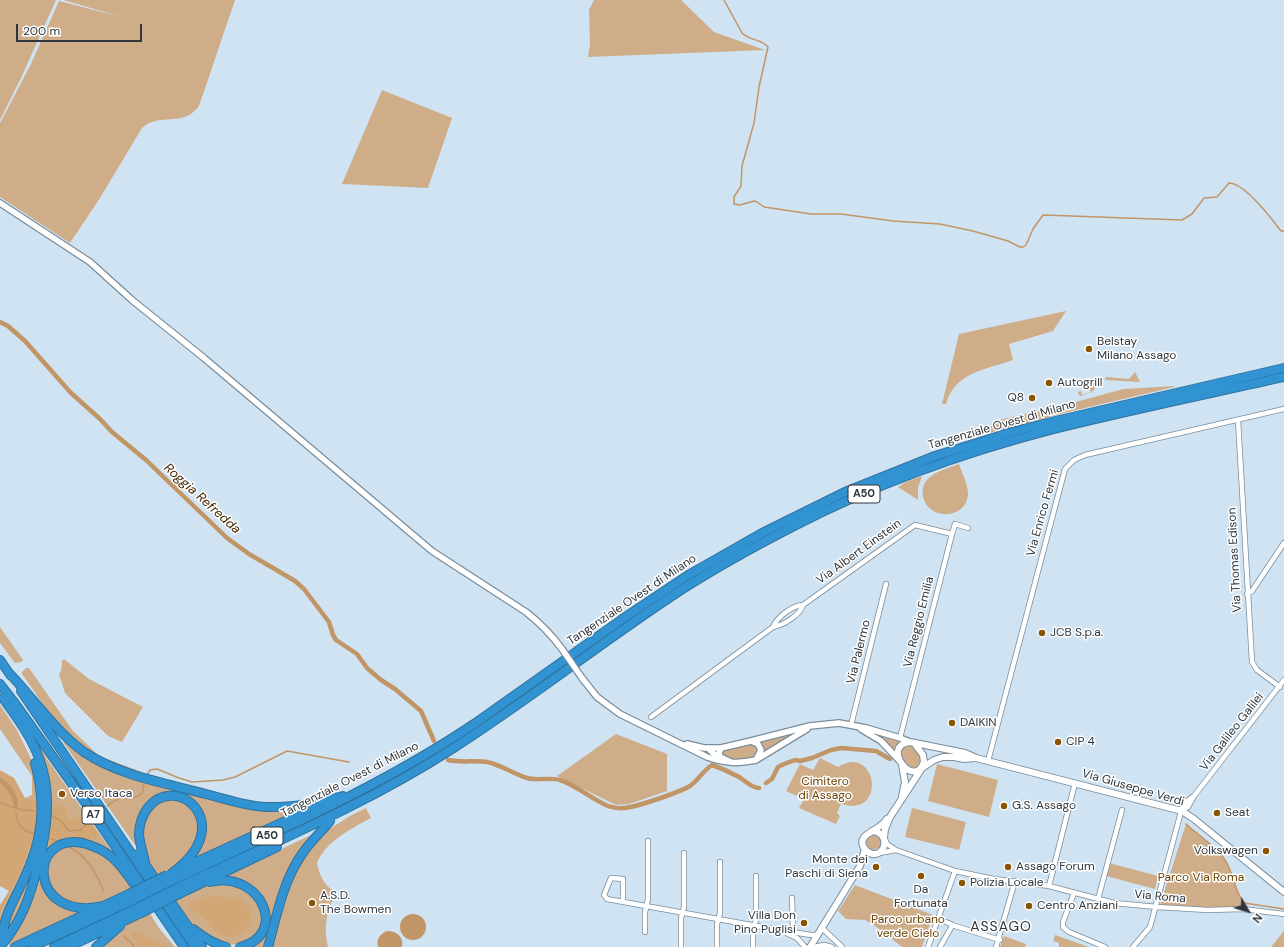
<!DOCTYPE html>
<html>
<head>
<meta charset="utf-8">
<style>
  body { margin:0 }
  #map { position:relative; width:1284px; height:947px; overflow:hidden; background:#d0e3f3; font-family:"DM Sans",sans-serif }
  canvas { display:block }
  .north { position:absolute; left:1228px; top:891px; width:40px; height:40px; -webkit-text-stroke:3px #fff; paint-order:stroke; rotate:128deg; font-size:11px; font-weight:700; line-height:16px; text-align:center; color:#2e363c }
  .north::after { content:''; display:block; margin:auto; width:14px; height:18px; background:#2e363c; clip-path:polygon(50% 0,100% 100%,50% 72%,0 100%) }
  .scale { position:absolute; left:16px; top:24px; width:126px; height:18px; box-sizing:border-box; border:2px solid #2e363c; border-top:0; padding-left:5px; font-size:12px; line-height:14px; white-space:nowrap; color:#2e363c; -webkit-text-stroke:3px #fff; paint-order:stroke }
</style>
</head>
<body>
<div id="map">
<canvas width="1284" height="947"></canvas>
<div class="north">N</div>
<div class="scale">200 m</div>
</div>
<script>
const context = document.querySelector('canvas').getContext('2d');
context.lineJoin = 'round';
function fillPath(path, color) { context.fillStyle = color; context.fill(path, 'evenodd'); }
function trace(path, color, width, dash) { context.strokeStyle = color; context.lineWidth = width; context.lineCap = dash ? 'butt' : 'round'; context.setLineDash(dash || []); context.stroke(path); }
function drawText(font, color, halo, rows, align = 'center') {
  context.font = font + ' "DM Sans",sans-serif'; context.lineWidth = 3; context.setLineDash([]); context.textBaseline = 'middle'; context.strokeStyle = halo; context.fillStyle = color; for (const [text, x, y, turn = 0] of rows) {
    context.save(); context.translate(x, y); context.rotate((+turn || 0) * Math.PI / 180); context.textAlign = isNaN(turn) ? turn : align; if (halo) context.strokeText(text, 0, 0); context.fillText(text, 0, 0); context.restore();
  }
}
const green = new Path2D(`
  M0 0H56L21 78 0 120Z
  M63 0H235L199 106C182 129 161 111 142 128L100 198 70 243 0 197V123L30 66 59 1 122 17Z
  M594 0H681L714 32 765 50 588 57 590 44 589 10Z
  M382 90 452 118 428 188 342 184Z
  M1066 311 1053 331 1009 344 1013 360C985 370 955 372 946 404H942L959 334Z
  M1135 372 1140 382 1105 380 1106 377 1129 379Z
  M1083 379 1099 384 1092 392 1081 396 1078 394V392L1081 391 1082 395 1091 392 1089 386H1087V383H1060L1059 380 1073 381Z
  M1175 386 1174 387 1068 412 981 435 995 423 1003 419 1054 408 1123 389Z
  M959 464C962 473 968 484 968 494 967 520 927 521 923 496 922 490 923 483 928 479 936 471 948 468 959 464Z
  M922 476 918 488V500L898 487 906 482Z
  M0 627 23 660 21 662 15 663 0 643Z
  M64 659 89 679 143 707 122 742 108 736 65 693 59 674 61 671 62 661Z
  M26 668H29L73 731 99 756 142 772 140 774 119 768 89 753 56 723 22 674V672Z
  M0 705 17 730 32 761 38 789V833L0 942V914L22 870 32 840 36 832 25 798 32 795V776L0 729Z
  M798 731 763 754 758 741Z
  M32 733 47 759 116 857C103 850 89 840 74 839 68 839 58 842 54 847 50 850 40 870 40 874 40 884 47 895 54 901 63 908 76 909 86 911L13 947H10L8 942 21 924 29 907 50 822Z
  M616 734 667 754V791L629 804 616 805 557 776Z
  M878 736 898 741 895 753Z
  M66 740 96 762 241 806 303 808 191 862C200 848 209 833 204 816 203 813 201 808 198 806 193 803 185 802 180 800 167 796 157 790 147 804 140 813 143 838 137 848L63 742Z
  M751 743 759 748 758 755C747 763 733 760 721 756V754L724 750Z
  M905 745C917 744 918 751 922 760L917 768 910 769 902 760 901 750Z
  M820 758 838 767C876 742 889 818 841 804L837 813 840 816 836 824 799 808 804 799 786 791 800 764 813 770Z
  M937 764 998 780 989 817 928 801Z
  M168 800C183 800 189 806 198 816L197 842 177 868 158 878C154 872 149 866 146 859 137 837 142 804 168 800Z
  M366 808 371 818C351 829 326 841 317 863 319 874 324 886 334 891 335 899 330 904 328 912 325 926 325 933 328 947H271L284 900 298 864 312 846 328 830 350 816Z
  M912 808 966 822 959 850 905 837Z
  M1186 824C1198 835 1214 845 1223 857 1234 871 1233 889 1244 903L1241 907 1209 908 1160 905Z
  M873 834 878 835 882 842 881 847 874 850 869 849 866 842 868 837Z
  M311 835 312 837 306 845 266 947H246L265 928 262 897 220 878Z
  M75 845 92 848 111 860 134 888 104 903 76 904 64 901 50 889 45 873 51 857 57 851 64 847Z
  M1109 863 1158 876 1155 889 1106 876Z
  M35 864 30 888 9 933 6 930 7 921Z
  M219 885 236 887 249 892 261 906V925L257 933 249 940 238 944 228 945 219 942 194 927 174 901 201 887Z
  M855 885 933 915 922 947H902L874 925 865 920 846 919 838 911Z
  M149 912 159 928 175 947H101L124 926Z
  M1284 931V947H1270H1271Z
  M1055 935 1089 947H1059V943L1053 941Z
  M1004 936 1026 944 1025 947H1000Z`);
const forest = new Path2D(`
  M0 770 14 778 25 798 39 803 36 832 32 841 22 870 0 914V905L9 891 0 886Z
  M56 804 67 809V814L70 821 75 818 83 817 94 828 98 834 96 840C86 839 76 837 67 838 61 839 57 843 51 844L48 840 53 809Z
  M217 896C224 897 234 897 241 900 264 912 243 945 221 935 213 931 208 921 201 916 196 912 192 910 188 907 195 899 207 898 217 896Z
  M136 932 167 947H140L131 936Z`);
const water = new Path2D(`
  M400 927a13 13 0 1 1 26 0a13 13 0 1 1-26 0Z
  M387 931C397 931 404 937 402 947H378C376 939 380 934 387 931Z`);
const stream = new Path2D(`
  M724 0 742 33C750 41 762 39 768 47L759 87 754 123 742 166 741 186 734 197V204L740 205 754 201 757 202 764 207 811 214H841L893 221 940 224 973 231 1008 241 1020 247H1023L1026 245 1033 229 1043 215 1182 220 1192 214 1204 198 1217 197 1229 183C1245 183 1272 219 1281 231H1284
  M147 775 150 770 157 769 179 778 192 782 208 781 223 780 235 777 287 751 349 762
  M0 803 18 809 34 811
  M107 806C111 803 116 799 121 798 128 797 137 799 142 793 145 789 142 785 145 781
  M16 813C17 825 24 833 36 834
  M50 815 60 820 69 831 80 830 90 821
  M1186 824C1198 835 1214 845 1223 857 1234 871 1233 889 1244 903L1284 909
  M47 838 59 841
  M71 848C88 857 97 875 104 892
  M124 936 135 947`);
const canal = new Path2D(`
  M0 322 8 326 25 341 71 393 100 419 112 432 146 460 227 538 249 554 273 568 295 581 304 589 329 622 333 635 336 640 357 654 367 668 381 680 395 689 421 711 434 741
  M448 760C462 763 474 760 487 762 502 765 513 774 527 778 537 781 549 777 560 780 578 786 591 799 608 806 612 807 619 809 623 808 634 808 680 792 690 786 698 780 703 771 712 765 721 768 730 772 739 777 746 781 751 788 759 788
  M0 780C9 786 15 795 16 806
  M766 783 772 779 778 767 784 764 795 760 800 761 812 758 831 750 841 748 876 751 890 759`);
const minor = new Path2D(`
  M1238 420 1252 662 1257 670 1280 687
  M1247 594 1252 591 1284 543
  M773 627C777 617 793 605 803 605L915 525 952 534
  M651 717 773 627C784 625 800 615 803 605
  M851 725 886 584
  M900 738 952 534 955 524 968 528
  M988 761 1065 469 1074 460 1085 455 1284 409
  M1182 811 1188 807 1194 796 1284 680
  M885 839 887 844 896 850 955 871 994 879 1049 886 1114 903 1157 907 1208 910 1243 909 1284 914
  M879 853 896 850
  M1049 886 1075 783
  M1074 893 1063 922V927L1069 932 1105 947
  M1098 899 1122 810
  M623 901V879L611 878 604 895 607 899 779 930 811 935H818
  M938 919 951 924 952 926 940 947
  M952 925 1000 940
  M822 928 842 947
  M645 932V912L648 899V841
  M788 934 797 938 805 947
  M790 935 793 927 792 898
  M681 946V918L684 907V853
  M717 947V924L720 913V862
  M753 947V930L756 920V876
  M814 947 824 945 832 947
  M928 947 955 871
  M996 947 1015 881
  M1133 947 1150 927 1182 808 1187 801 1194 796`);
const tertiary = new Path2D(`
  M0 203 90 262 132 300 204 358 432 551 526 612C540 623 551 634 562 649
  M582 678 597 697 620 714 707 757C725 763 738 764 756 760L761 750 758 744 751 741 721 748 719 753 720 757 731 762
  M861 729 881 741 899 760
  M751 741 810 726 839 723 866 728 900 738 910 742
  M687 744 704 748H721
  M708 748 716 756 720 757
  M756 760 807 729`);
const secondary = new Path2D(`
  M914 743 923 755 924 762C914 791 880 745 910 742L965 753 976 758 1182 811 1194 819 1284 892
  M902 797 905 782 902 765
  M872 831C890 832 887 856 872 854 869 853 866 851 864 848 857 836 873 832 880 826 883 824 885 822 887 819
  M884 838 885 829 890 817 922 768 934 760 943 757H954L964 759 975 758
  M810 947 860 866 865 849`);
const motorway = new Path2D(`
  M0 660 11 676
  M9 673C33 698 56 732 84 752 120 776 165 783 206 794 226 799 245 806 265 807 292 808 317 803 343 796
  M0 684 14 702 87 805 184 947
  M21 691 195 947
  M138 854 202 947
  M145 862C143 853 140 844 139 835 139 826 142 816 147 809 175 770 240 824 172 873
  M183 868 318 806
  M169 882C273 833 379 788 474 724L621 620 690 574 762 533 845 492 935 456 1012 432 1051 422 1284 368
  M210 882C262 870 289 935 240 947
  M175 889C268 845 365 805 452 749 530 699 603 641 681 590 717 567 755 546 794 526 876 484 965 452 1054 429 1130 410 1208 394 1284 377
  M179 894 277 847
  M104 906C28 923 27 832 83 843 94 846 104 850 113 858 123 867 131 880 139 891
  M193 929C203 937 213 944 226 947
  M3 938C3 916 14 901 23 881 42 842 47 806 35 763
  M0 947C22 921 30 897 38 865 47 830 52 795 40 761 32 737 17 718 3 698
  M15 947 129 894
  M32 947 133 900
  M54 947 137 908
  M68 947 141 913
  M96 947 120 926
  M268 947C277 915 283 881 302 854 310 842 321 832 330 821`);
const tertiaryBridge = new Path2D(`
  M562 649 582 678`);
const motorwayBridge = new Path2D(`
  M129 894 167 875
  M133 900 169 882
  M137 908 175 889
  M141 913 179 894`);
const markers = [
  [1089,349,4,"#8a5503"],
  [1049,383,4,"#8a5503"],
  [1032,398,4,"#8a5503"],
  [1042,633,4,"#8a5503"],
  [952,723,4,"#8a5503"],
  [1058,742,4,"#8a5503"],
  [62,794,4,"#8a5503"],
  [1004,806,4,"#8a5503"],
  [1217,813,4,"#8a5503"],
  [1266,851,4,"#8a5503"],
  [876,867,4,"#8a5503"],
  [1008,867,4,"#8a5503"],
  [921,876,4,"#8a5503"],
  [962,883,4,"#8a5503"],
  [312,903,4,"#8a5503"],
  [1029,906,4,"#8a5503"],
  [804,923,4,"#8a5503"]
];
const shields = [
  [864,494,32],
  [93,815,22],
  [267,836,32]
];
const shieldNames = [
  ["A50",864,494],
  ["A7",93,815],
  ["A50",267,836]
];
const poiNames = [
  ["Belstay",1097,342],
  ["Milano Assago",1097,356],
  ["Autogrill",1057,383],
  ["Q8",1024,398,"right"],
  ["JCB S.p.a.",1050,633],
  ["DAIKIN",960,723],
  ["CIP 4",1066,742],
  ["Verso Itaca",70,794],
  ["G.S. Assago",1012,806],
  ["Seat",1225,813],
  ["Volkswagen",1258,851,"right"],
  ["Monte dei",868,860,"right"],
  ["Paschi di Siena",868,874,"right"],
  ["Assago Forum",1016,867],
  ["Polizia Locale",970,883],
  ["Da",921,890,"center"],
  ["Fortunata",921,904,"center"],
  ["A.S.D.",320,896],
  ["The Bowmen",320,910],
  ["Centro Anziani",1037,906],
  ["Villa Don",796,916,"right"],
  ["Pino Puglisi",796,930,"right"]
];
const streetNames = [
  ["Tangenziale Ovest di Milano",1002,425,-16],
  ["Via Enrico Fermi",1043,513,-74],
  ["Via Albert Einstein",859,552,-36],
  ["Via Thomas Edison",1235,560,-93],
  ["Tangenziale Ovest di Milano",632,600,-34],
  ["Via Reggio Emilia",919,622,-76],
  ["Via Palermo",859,652,-76],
  ["Via Galileo Galilei",1232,732,-52],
  ["Tangenziale Ovest di Milano",350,780,-27],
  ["Via Giuseppe Verdi",1133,788,16],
  ["Via Roma",1160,897,5]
];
const parkNames = [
  ["Cimitero",825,782],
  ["di Assago",825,796],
  ["Parco Via Roma",1201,878],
  ["Parco urbano",908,920],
  ["verde Cielo",908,934]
];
const waterNames = [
  ["Roggia Refredda",202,499,42]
];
const quarterNames = [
  ["ASSAGO",1001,927]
];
fillPath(green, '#cfad88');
fillPath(forest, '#d2a675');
fillPath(water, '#c19565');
trace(stream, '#c19565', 1.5);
trace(canal, '#c19565', 4.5);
trace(minor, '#7a8d9b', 6);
trace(tertiary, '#7a8d9b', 8);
trace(secondary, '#7a8d9b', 8);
trace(motorway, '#30729e', 10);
trace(minor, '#fff', 4.5);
trace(tertiary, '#fff', 5.5);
trace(secondary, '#fff', 6);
trace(motorway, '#3193d2', 8);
trace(tertiaryBridge, '#7a8d9b', 8, []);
trace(motorwayBridge, '#30729e', 10, []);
trace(tertiaryBridge, '#fff', 5.5);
trace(motorwayBridge, '#3193d2', 8);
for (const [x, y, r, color] of markers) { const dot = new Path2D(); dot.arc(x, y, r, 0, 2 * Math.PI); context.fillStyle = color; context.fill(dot); trace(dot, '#fff', 1.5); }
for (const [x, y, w] of shields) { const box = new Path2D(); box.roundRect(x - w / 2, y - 9, w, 18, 3); context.fillStyle = '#fff'; context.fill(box); trace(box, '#2e363c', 1); }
drawText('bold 11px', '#2e363c', null, shieldNames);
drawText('12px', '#2e363c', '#fff', poiNames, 'left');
drawText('12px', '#2e363c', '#fff', streetNames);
drawText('12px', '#6b4100', '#fff', parkNames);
drawText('italic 13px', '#432600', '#fff', waterNames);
context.letterSpacing = '1px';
drawText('14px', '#2e363c', '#fff', quarterNames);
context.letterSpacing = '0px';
</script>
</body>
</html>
